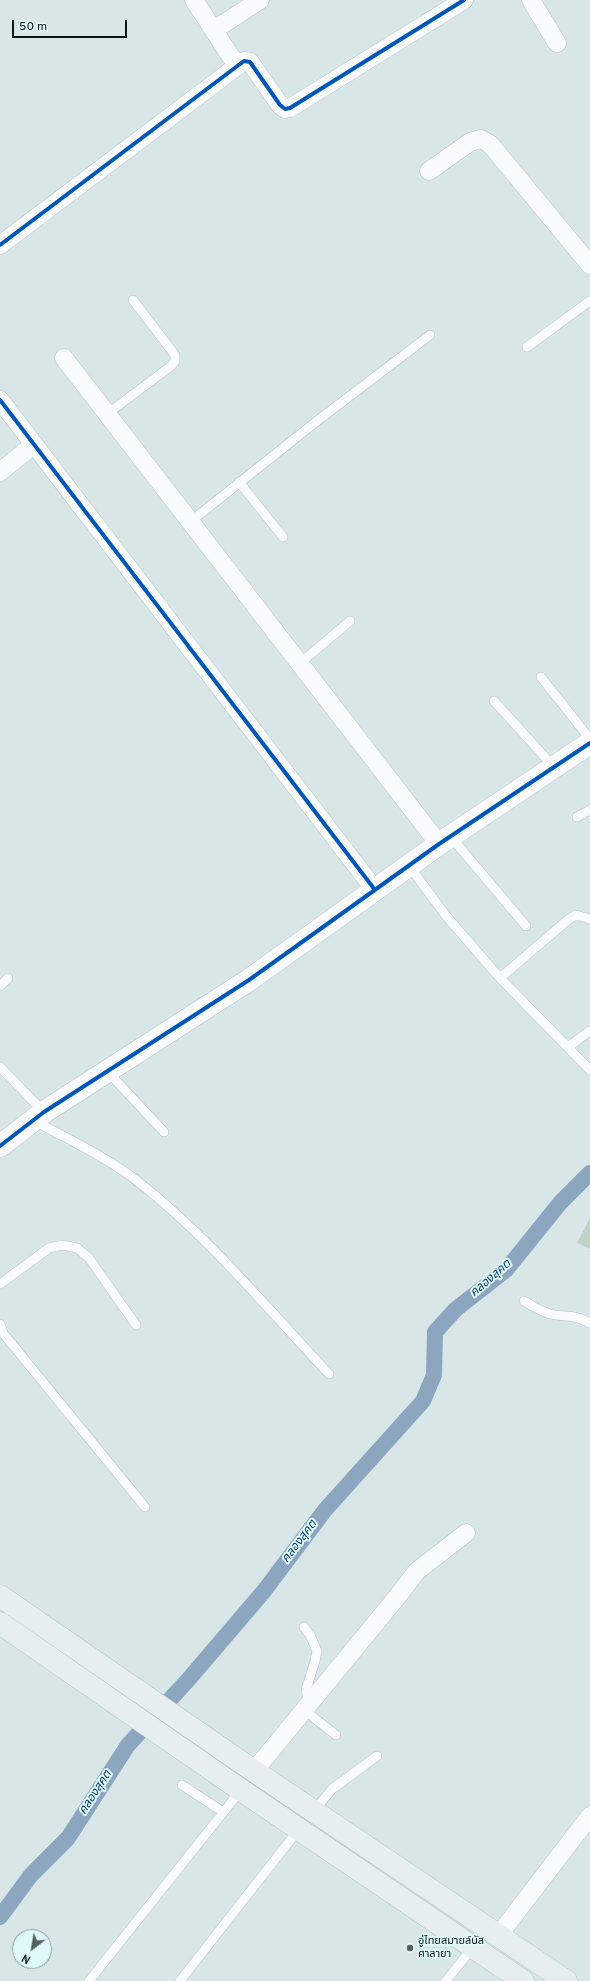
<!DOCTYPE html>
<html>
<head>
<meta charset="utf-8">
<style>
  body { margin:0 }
  #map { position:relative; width:590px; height:1981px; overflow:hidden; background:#d8e6e8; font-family:Overpass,sans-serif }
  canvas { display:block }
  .north { position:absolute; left:12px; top:1929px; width:40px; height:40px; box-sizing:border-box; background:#dff9fb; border:1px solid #8b9e9f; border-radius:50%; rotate:211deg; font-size:11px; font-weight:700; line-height:16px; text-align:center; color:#0c1516 }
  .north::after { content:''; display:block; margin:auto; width:14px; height:18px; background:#535e60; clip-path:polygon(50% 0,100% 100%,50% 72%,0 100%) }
  .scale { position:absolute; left:12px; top:20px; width:115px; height:18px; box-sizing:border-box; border:2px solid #0c1516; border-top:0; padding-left:5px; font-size:12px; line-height:14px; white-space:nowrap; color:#0c1516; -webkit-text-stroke:3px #dff9fb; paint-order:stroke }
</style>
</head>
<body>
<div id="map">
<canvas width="590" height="1981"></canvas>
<div class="north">N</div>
<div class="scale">50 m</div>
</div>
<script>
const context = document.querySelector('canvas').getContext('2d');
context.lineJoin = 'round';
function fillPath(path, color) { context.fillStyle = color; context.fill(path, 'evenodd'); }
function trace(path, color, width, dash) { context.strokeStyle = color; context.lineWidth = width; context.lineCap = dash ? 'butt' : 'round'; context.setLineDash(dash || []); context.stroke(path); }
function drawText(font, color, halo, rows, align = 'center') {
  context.font = font + ' Overpass,"Noto Sans Thai",sans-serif'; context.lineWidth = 4; context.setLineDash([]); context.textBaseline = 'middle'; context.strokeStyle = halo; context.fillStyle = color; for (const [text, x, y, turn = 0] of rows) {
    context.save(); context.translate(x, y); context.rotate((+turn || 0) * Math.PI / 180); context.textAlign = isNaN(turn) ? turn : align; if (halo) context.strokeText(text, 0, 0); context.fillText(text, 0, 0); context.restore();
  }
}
const green = new Path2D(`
  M590 1218V1249L577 1243Z`);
const canal = new Path2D(`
  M0 1917 31 1875 68 1838 128 1745 188 1680 264 1591 325 1510 423 1401 434 1375 435 1332 456 1309 506 1270 560 1203 590 1173`);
const service = new Path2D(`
  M527 347 590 301
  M107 414 171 366 175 361V355L133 300
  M239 482 283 537
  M190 522 317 421 430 335
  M299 664 350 621
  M541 677 590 739
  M494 701 554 767
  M577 817 590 810
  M451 837 526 926
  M409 866 447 917 500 978 590 1070
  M500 978 569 919 576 915 590 919
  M0 986 8 978
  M568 1047 590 1031
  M0 1067 44 1112
  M108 1072 164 1132
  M33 1120C67 1139 105 1156 136 1180 208 1236 267 1308 329 1374
  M0 1284 49 1248 62 1245 77 1248 89 1258 136 1325
  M524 1301C532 1306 540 1311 550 1314 566 1318 573 1313 590 1323
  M0 1324 3 1333 145 1507
  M304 1627 310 1635 317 1651 315 1661 306 1690 309 1704
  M304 1710 336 1735
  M182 1785 223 1812
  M314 1811 332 1789 377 1756
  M89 1981 241 1790
  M180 1981 299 1829
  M446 1981 473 1947`);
const minor = new Path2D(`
  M194 0 237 66
  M531 0 557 43
  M214 30 260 0
  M429 171 470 142 481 139 490 144 590 265
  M0 245 244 61 250 62 280 105 285 109 290 108 464 0
  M64 358 439 844
  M0 400 375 890
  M0 472 33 445
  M254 1771 397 1597 417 1571 466 1533
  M498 1936 590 1816`);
const tertiary = new Path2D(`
  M0 1146 44 1112 249 980 439 844 590 743`);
const secondary = new Path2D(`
  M0 1596 254 1771 566 1981
  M0 1623 241 1790 523 1981`);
const cycleway = new Path2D(`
  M0 245 244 61 250 62 280 105 285 109 290 108 464 0
  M0 400 375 890
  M0 1146 44 1112 249 980 439 844 590 743`);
const markers = [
  [410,1948,4,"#535e60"]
];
const poiNames = [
  ["อู่ไทยสมายล์บัส",418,1942],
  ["ศาลายา",418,1955]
];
const waterNames = [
  ["คลองสุคต",491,1279,-41],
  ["คลองสุคต",300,1542,-53],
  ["คลองสุคต",96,1793,-57]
];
fillPath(green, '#bed4c9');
trace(canal, '#8ca6c0', 16);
trace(service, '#b7c2c4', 10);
trace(minor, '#b7c2c4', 19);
trace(tertiary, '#b7c2c4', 23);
trace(secondary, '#b7c2c4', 23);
trace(service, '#f9fbfc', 9);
trace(minor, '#f9fbfc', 18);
trace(tertiary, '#f9fbfc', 22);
trace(secondary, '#e7eef0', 22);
trace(cycleway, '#0057b8', 4);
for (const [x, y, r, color] of markers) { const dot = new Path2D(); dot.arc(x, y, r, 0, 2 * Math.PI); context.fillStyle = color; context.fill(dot); trace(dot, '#dff9fb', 1.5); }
drawText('11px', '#0c1516', '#dff9fb', poiNames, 'left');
drawText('italic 12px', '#073b69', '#dff9fb', waterNames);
</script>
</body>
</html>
